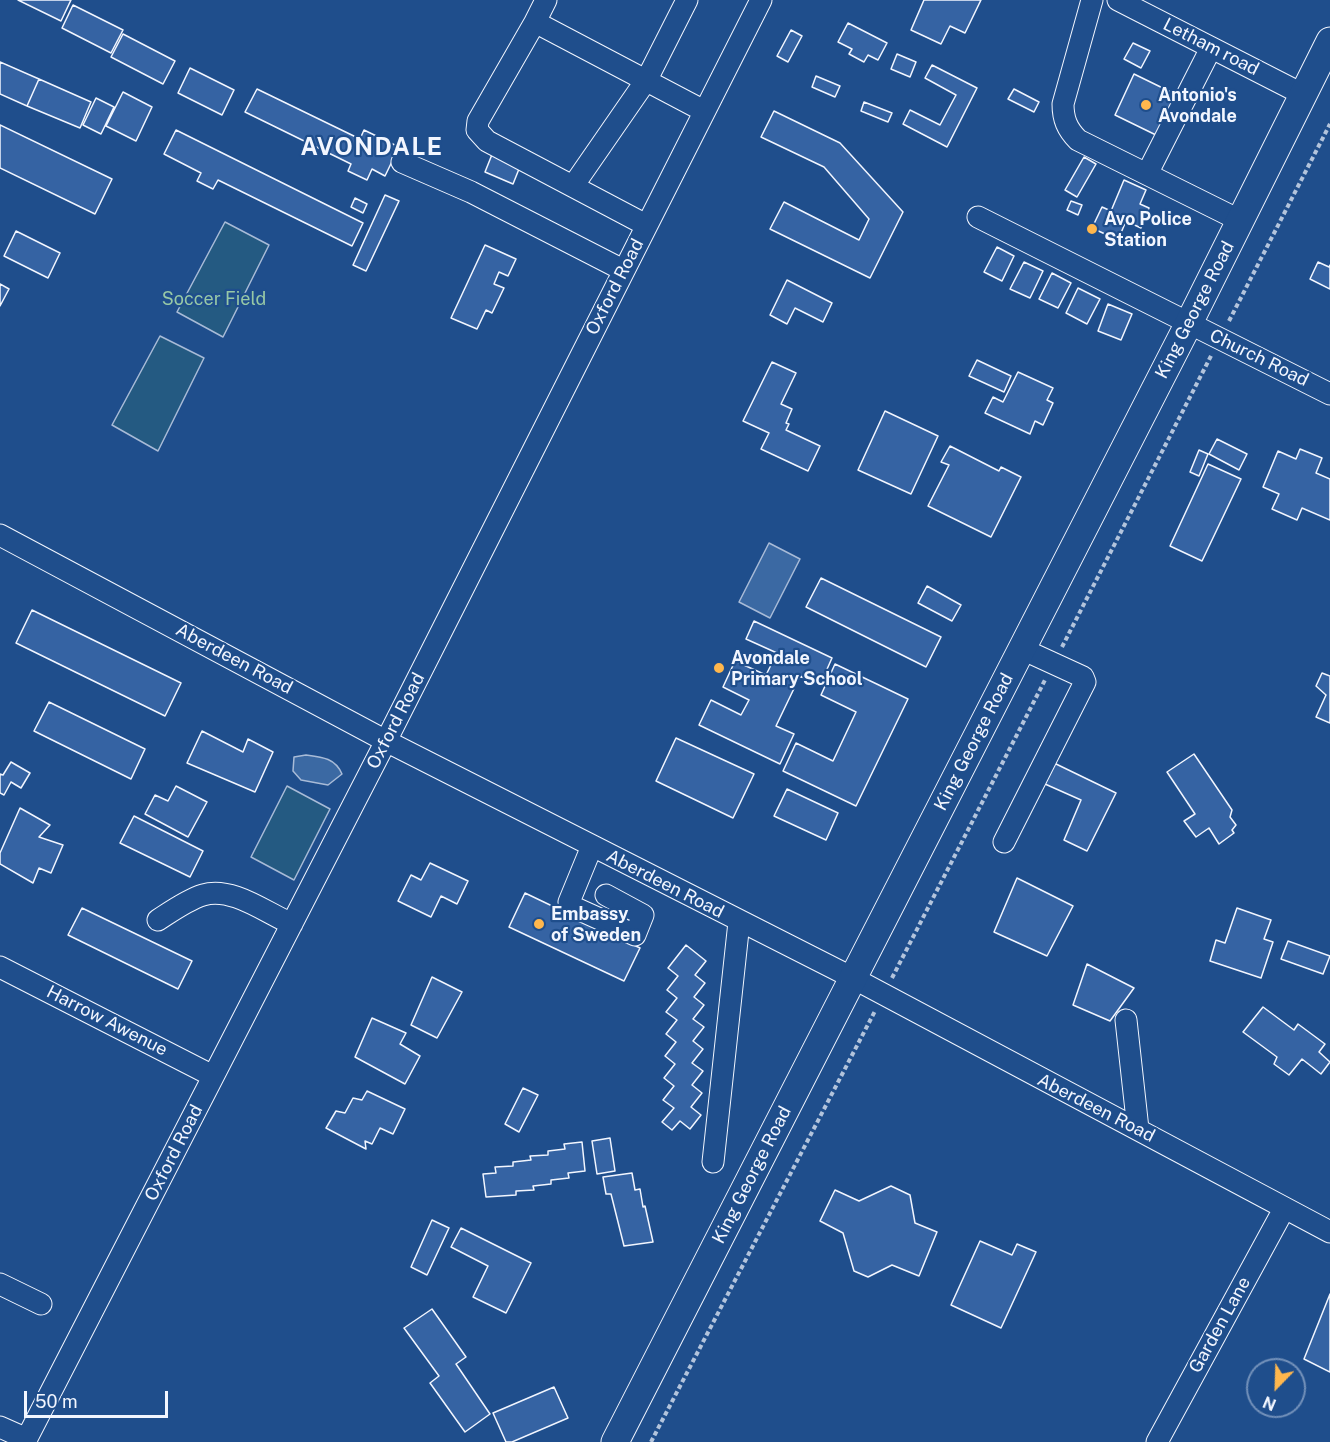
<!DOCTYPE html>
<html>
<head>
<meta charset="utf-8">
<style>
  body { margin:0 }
  #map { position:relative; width:1330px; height:1442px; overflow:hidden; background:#1f4e8c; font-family:"Public Sans",sans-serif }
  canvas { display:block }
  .north { position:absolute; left:1246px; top:1358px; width:60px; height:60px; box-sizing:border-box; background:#1f4e8c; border:2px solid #7391ba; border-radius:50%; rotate:203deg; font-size:16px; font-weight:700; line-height:24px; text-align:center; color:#f2f6ff }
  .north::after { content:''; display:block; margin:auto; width:21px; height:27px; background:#ffb74d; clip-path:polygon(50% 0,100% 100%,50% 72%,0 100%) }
  .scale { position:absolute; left:24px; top:1391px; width:144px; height:27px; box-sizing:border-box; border:3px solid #f2f6ff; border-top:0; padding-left:8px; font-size:18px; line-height:21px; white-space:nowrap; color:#f2f6ff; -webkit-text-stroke:4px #1f4e8c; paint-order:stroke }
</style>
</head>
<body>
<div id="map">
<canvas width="1330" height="1442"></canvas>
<div class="north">N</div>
<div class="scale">50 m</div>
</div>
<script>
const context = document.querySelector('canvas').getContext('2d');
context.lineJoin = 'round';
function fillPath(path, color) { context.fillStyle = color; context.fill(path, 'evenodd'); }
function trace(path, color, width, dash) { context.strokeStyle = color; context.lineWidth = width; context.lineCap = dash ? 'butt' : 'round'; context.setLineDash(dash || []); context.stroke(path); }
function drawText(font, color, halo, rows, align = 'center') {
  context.font = font + ' "Public Sans",sans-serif'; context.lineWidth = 4.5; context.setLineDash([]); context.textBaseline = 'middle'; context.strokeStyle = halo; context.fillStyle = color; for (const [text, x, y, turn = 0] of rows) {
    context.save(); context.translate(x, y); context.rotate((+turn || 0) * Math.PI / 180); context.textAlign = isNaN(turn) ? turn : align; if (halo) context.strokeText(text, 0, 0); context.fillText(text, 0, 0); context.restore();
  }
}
const green = new Path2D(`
  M225 222 269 245 223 337 177 312Z
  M160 336 204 358 158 451 112 425Z
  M287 786 330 809 294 880 251 857Z`);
const water = new Path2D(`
  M769 543 800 559 770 618 739 602Z
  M306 755C322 757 335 758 342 774L328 785 301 780 293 771 294 757Z`);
const building = new Path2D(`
  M18 0H71L61 21Z
  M924 0H981L965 33 950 26 941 44 911 30Z
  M73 5 123 30 111 53 62 28Z
  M848 23 887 43 878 60 868 55 864 62 849 54 852 49 838 42Z
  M791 30 802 36 788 62 777 56Z
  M123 34 175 61 163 84 111 57Z
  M1133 43 1150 51 1141 68 1124 59Z
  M897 54 916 62 910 77 891 69Z
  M0 62 39 79 27 106 0 94Z
  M932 65 977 88 947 147 903 124 910 110 940 125 956 95 925 78Z
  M190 68 234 90 222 115 178 93Z
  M1134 74 1177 95 1158 136 1115 115Z
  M816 76 840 86 835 97 812 87Z
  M39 79 91 102 80 128 27 106Z
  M257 89 360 139 364 130 399 147 385 176 372 169 367 180 348 171 351 164 245 112Z
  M1014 89 1039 102 1034 112 1008 99Z
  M123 92 152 107 136 141 106 126Z
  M96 98 114 107 101 134 83 125Z
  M864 102 892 113 888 122 861 111Z
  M774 111 840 143 903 212 870 278 770 229 784 202 859 240 869 219 824 167 761 137Z
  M0 125 112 179 95 214 0 168Z
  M176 130 363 223 352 246 218 180 213 189 197 181 201 173 164 154Z
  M493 152 521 164 513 184 485 172Z
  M1084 157 1096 164 1077 197 1065 190Z
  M1124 180 1146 190 1140 204 1149 208 1141 228 1126 221 1118 240 1092 228 1102 207 1111 211Z
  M385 195 399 201 366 271 353 265Z
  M355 198 367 204 363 213 351 207Z
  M1071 201 1082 205 1078 215 1067 210Z
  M16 231 60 253 48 278 4 256Z
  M485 245 516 259 508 276 499 272 494 284 504 288 492 313 486 310 477 329 451 318Z
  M997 247 1014 256 1002 281 984 272Z
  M1024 262 1043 271 1030 298 1010 289Z
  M1318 262 1329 267 1330 265V289L1310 279Z
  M1052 273 1071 283 1058 308 1039 299Z
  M787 280 832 303 823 322 795 308 787 324 770 315Z
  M0 284 9 289 0 306Z
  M1078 288 1100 299 1087 324 1066 313Z
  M1108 304 1132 314 1121 340 1098 331Z
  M977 360 1011 376 1004 392 969 376Z
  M772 362 796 373 781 404 792 409 786 423 789 424 786 430 820 446 808 471 761 449 769 433 743 421Z
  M1018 372 1053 388 1047 400 1053 403 1043 425 1035 421 1030 434 985 413 993 397 1003 402Z
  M885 411 938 436 911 494 858 470Z
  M1217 439 1247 454 1239 470 1209 454Z
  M950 446 999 471 1001 467 1021 477 991 537 928 506 949 465 941 462Z
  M1300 449 1322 458 1316 473 1330 479V520L1302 508 1297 520 1272 509 1279 494 1263 487 1278 451 1296 459Z
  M1199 450 1208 454 1199 476 1190 472Z
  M1208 464 1241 479 1202 561 1170 546Z
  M821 578 941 637 926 667 806 607Z
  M927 586 961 605 952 621 918 603Z
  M32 610 181 683 165 716 16 643Z
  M754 621 832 658 820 685 800 676 776 726 794 734 780 764 699 725 711 700 741 715 749 700 723 687 735 661 766 675 777 653 746 639Z
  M835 664 908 699 856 806 783 771 796 743 833 761 856 712 821 695Z
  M1322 673 1330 676V723L1316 717 1326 695 1316 686Z
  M49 702 145 749 131 779 34 731Z
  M202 731 243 752 248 739 273 752 255 792 187 763Z
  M676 738 754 774 733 818 656 781Z
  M1194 754 1232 810 1230 817 1236 825 1232 830 1234 833 1219 844 1209 828 1196 837 1184 821 1195 814 1167 772Z
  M11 762 30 773 21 788 11 782 4 795 0 793V774L3 775Z
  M1054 763 1116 793 1087 851 1064 840 1081 800 1045 784Z
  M176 786 207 802 188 837 145 814 155 795 168 801Z
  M787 789 838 813 826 840 774 816Z
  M20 808 50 825 39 837 63 845 51 873 39 868 33 883 0 864V853Z
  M134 816 203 851 190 877 120 843Z
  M430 863 468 881 457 904 441 896 431 917 398 901 411 875 421 880Z
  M1017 878 1073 906 1047 956 994 932Z
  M525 893 640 948 624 981 509 927Z
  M82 908 192 961 178 989 68 935Z
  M1237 908 1271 920 1264 939 1273 942 1261 978 1210 961 1216 940 1225 943Z
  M1288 941 1330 956 1323 974 1281 959Z
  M686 945 706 961 695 975 705 983 694 997 704 1005 693 1019 704 1027 693 1041 703 1049 692 1063 703 1071 692 1085 702 1093 691 1107 701 1115 690 1129 680 1121 672 1130 662 1122 674 1108 663 1100 674 1086 664 1078 675 1064 665 1056 676 1042 666 1034 677 1020 666 1012 677 998 667 990 678 976 668 968Z
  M1087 964 1134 988 1110 1021 1073 1005Z
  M432 977 462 992 437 1038 411 1025Z
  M1263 1007 1294 1030 1298 1024 1325 1044 1319 1052 1330 1062 1321 1074 1302 1059 1289 1075 1274 1064 1277 1057 1243 1032Z
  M372 1018 406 1033 400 1044 420 1056 405 1084 355 1057Z
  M523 1088 538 1095 519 1132 505 1124Z
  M367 1091 405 1109 393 1134 380 1128 372 1144 365 1141 366 1149 326 1128 336 1111 345 1113 353 1098 362 1100Z
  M610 1138 615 1171 597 1174 592 1141Z
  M582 1142 585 1171 568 1173 569 1178 551 1180V1184L533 1186 534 1190 516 1191V1195L486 1197 483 1174 496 1173 495 1167 513 1166V1162L531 1160 530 1156 548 1155V1151L565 1149 564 1144Z
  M632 1173 635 1190 640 1189 643 1207 645 1206 653 1242 624 1246 611 1194H606L603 1177Z
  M891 1186 910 1195 915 1223 937 1232 919 1276 892 1265 868 1277 854 1271 843 1233 820 1221 835 1190 859 1201Z
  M432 1220 449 1228 427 1275 411 1267Z
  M461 1228 531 1263 506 1313 473 1297 488 1266 451 1247Z
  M980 1241 1012 1255 1017 1244 1036 1252 1001 1328 951 1305Z
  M1330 1294V1372L1304 1359Z
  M432 1309 466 1357 456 1364 490 1414 465 1432 430 1383 439 1376 404 1328Z
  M554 1387 568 1418 512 1442H506L493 1413Z`);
const path = new Path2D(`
  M1229 321 1330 124
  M1062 647 1212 354
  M892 978 1045 680
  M651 1442 875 1011`);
const minor = new Path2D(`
  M1092 0 1063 104C1063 119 1067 129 1078 140L1239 220
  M1118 0 1304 95
  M535 22 546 0
  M402 162 471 192 623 270
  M1147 174 1211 48
  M573 186 647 79 687 0
  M978 217 1330 394
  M646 225 487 141 477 130 478 121 535 22 704 111
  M0 535 386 741 853 978 1330 1232
  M1004 842 1085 682 1083 677 1022 649
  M592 846 569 902 571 906 635 935 643 915 606 895
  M158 920C172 911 187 900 203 895 232 886 266 913 292 924
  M0 967 213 1076
  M1126 1020 1138 1129
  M713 1162 739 922
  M0 1284 41 1304
  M0 1427 27 1439
  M25 1442 386 741 761 0
  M1157 1442 1284 1209`);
const major = new Path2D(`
  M615 1442 1189 323 1330 41`);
const markers = [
  [1146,105,6,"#ffb74d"],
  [1092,229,6,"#ffb74d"],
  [719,668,6,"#ffb74d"],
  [539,924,6,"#ffb74d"]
];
const streetNames = [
  ["Letham road",1211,47,27],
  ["Oxford Road",615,287,-63],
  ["King George Road",1195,310,-63],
  ["Church Road",1259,358,26],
  ["Aberdeen Road",234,659,28],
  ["Oxford Road",396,721,-63],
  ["King George Road",974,742,-63],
  ["Aberdeen Road",665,884,27],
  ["Harrow Awenue",107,1021,27],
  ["Aberdeen Road",1096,1108,27],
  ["Oxford Road",174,1153,-63],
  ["King George Road",752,1175,-63],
  ["Garden Lane",1220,1325,-61]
];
const poiNames = [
  ["Antonio's",1158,95],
  ["Avondale",1158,116],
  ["Avo Police",1104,219],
  ["Station",1104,240],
  ["Avondale",731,658],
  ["Primary School",731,679],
  ["Embassy",551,914],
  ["of Sweden",551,935]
];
const parkNames = [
  ["Soccer Field",214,299]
];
const districtNames = [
  ["AVONDALE",372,148]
];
fillPath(green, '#245a82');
trace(green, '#a8bbd7', 1.5);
fillPath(water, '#3b69a3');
trace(water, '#a8bbd7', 1.5);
fillPath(building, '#3563a3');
trace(building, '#f2f6ff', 1.5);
trace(minor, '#f2f6ff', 23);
trace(major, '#f2f6ff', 29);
trace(path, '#b3c4dc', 4, [4.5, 3]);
trace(minor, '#1f4e8c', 21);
trace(major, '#1f4e8c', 27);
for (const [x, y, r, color] of markers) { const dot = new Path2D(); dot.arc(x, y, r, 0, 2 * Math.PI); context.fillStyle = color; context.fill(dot); trace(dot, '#1f4e8c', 2); }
drawText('18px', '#f2f6ff', '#1f4e8c', streetNames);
drawText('bold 18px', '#f2f6ff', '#1f4e8c', poiNames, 'left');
drawText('18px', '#97c8a6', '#1f4e8c', parkNames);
context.letterSpacing = '1.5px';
drawText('bold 24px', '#f2f6ff', '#1f4e8c', districtNames);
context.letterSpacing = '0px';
</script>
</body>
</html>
